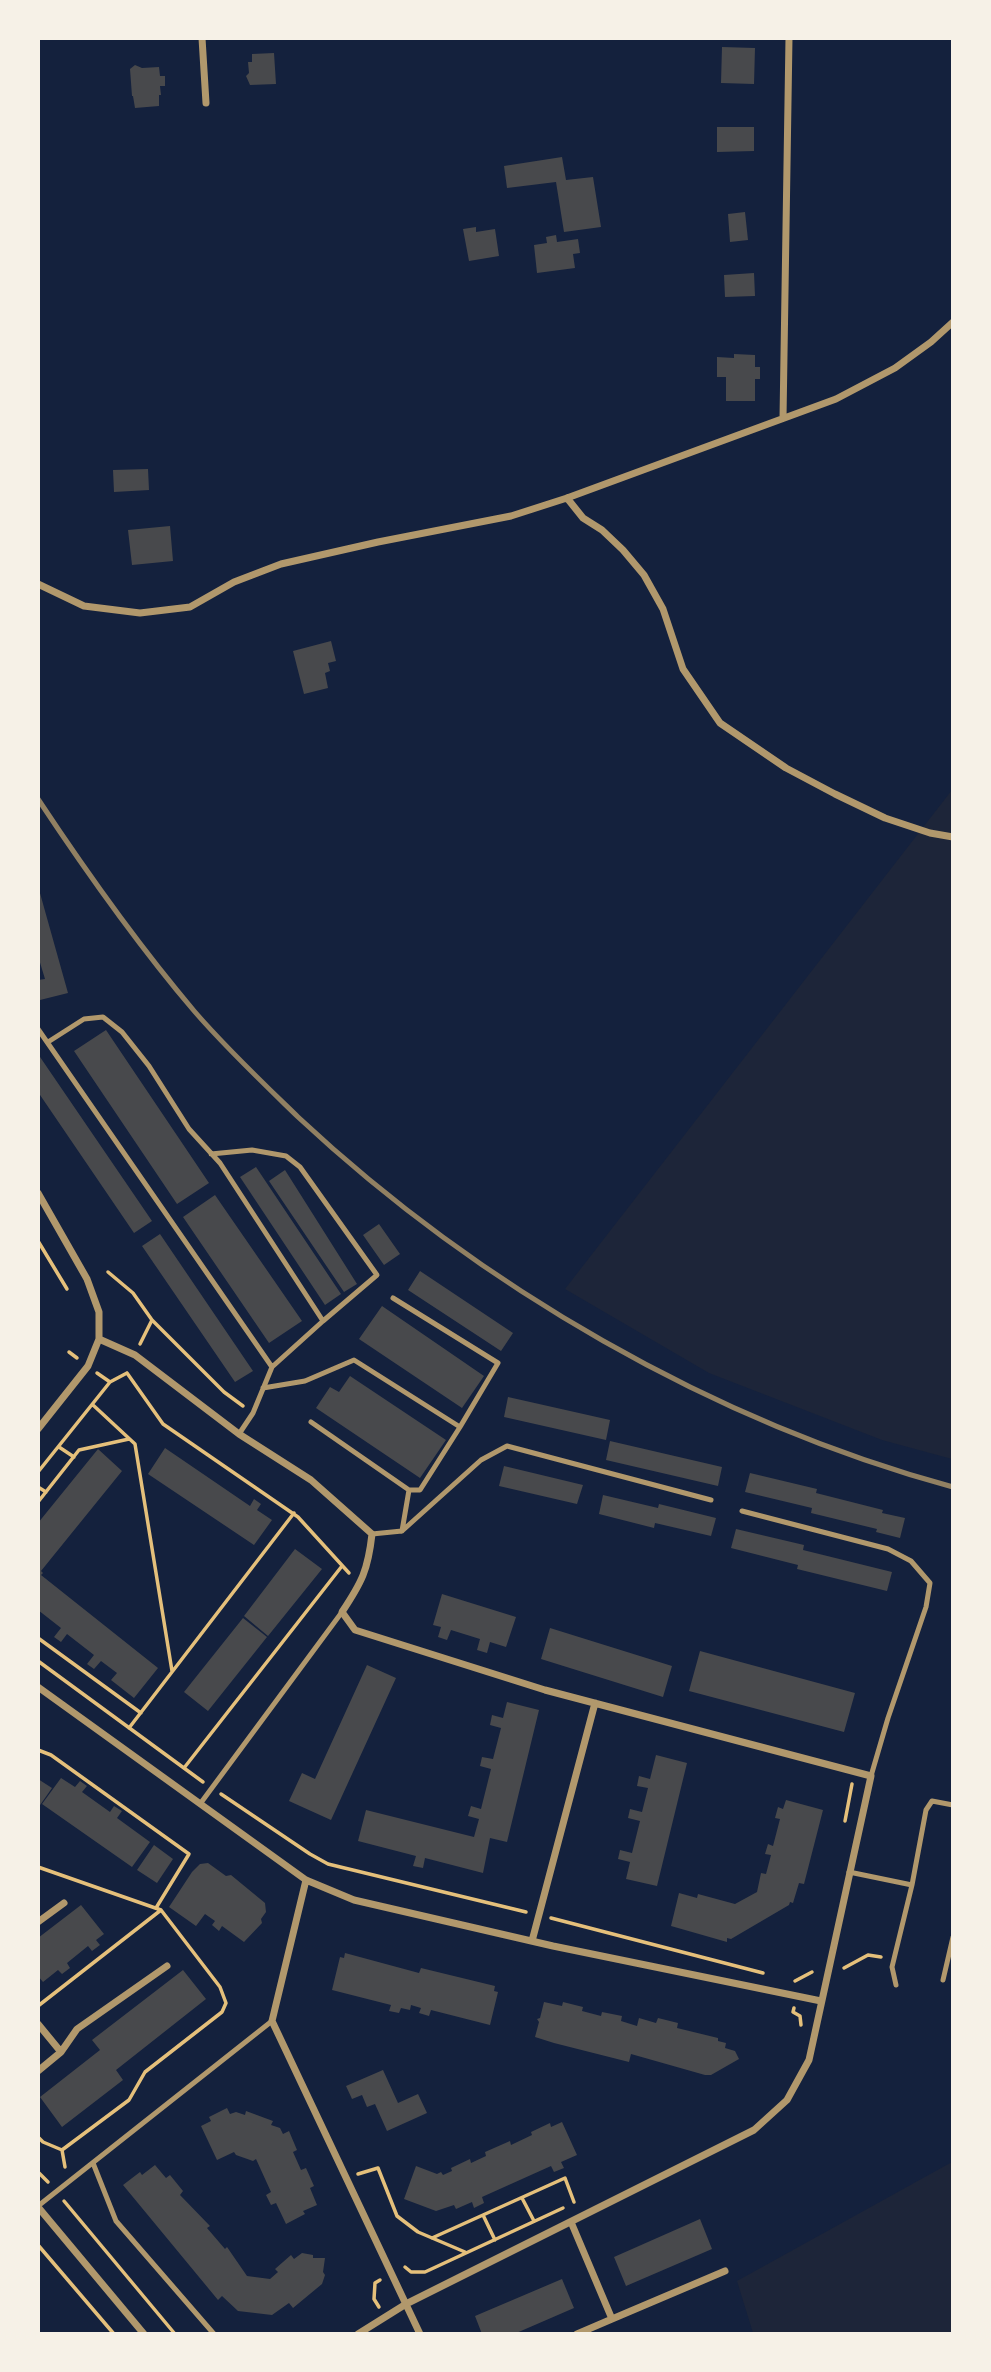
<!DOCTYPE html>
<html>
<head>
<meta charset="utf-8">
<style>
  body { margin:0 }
  #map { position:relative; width:991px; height:2372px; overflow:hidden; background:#14213d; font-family:"Asap Condensed",sans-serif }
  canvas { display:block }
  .frame { position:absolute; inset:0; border:40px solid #f6f1e7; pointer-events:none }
</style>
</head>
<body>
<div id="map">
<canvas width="991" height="2372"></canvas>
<div class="frame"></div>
</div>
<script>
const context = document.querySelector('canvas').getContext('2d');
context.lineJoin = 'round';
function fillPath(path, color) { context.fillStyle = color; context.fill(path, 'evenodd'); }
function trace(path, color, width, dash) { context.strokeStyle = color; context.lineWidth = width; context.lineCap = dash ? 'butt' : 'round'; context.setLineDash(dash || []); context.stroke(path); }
const green = new Path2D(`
  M952 790V1459L882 1440 709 1373 565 1289Z
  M952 2162V2333H753L737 2281Z`);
const building = new Path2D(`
  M722 47 755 48 754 84 721 83Z
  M274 53 276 84 250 85 246 76 249 73 248 62H252V54Z
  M135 65 142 68 159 67 160 76H165V86H160L161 95H159V106L135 108 133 96H132L130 69Z
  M717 127H754V151L717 152Z
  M562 157 566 180 593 177 601 227 564 232 556 182 507 188 504 166Z
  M745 212 748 240 730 242 728 214Z
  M476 227V232L495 229 499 256 469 261 463 229Z
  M556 235 557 242 578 239 580 253 573 254 575 268 537 273 534 245 547 243 546 237Z
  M754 273 755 296 725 297 724 275Z
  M734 354 755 355V367H760V379H755V401H726V377H717V357L734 358Z
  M148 469 149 490 114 492 113 470Z
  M170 526 173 561 132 565 128 530Z
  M331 641 336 661 328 663 330 671 325 673 328 688 304 694 293 651Z
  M38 886 68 993 40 1000 38 980 45 979 38 956Z
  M106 1030 209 1183 177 1204 74 1051Z
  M38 1054 152 1221 134 1233 38 1092Z
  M256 1167 341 1294 325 1305 240 1177Z
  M285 1170 357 1284 344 1292 269 1181Z
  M215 1195 302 1321 269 1343 183 1217Z
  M379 1224 400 1254 384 1265 363 1235Z
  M160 1234 253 1371 235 1382 142 1246Z
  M420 1271 513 1333 501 1351 408 1290Z
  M382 1306 484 1376 462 1408 359 1339Z
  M350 1376 446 1440 420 1478 316 1408 330 1387 339 1392Z
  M508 1397 610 1420 606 1440 504 1417Z
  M610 1441 722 1467 718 1486 606 1460Z
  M165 1448 250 1506 254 1499 261 1504 257 1510 272 1520 254 1545 148 1474Z
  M98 1449 122 1471 41 1571 43 1573 41 1575 158 1668 134 1698 111 1680 117 1673 101 1661 94 1669 87 1664 94 1655 67 1634 61 1642 54 1637 61 1628 38 1610V1523Z
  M504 1466 583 1485 577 1504 499 1486Z
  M750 1473 817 1489 816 1493 883 1510 882 1513 905 1518 900 1538 876 1532 877 1529 811 1513 812 1508 745 1492Z
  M603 1495 658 1508 659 1504 716 1518 711 1536 655 1523 654 1528 599 1514Z
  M736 1529 804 1545 803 1550 892 1572 887 1591 797 1569 798 1565 731 1548Z
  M295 1549 322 1569 268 1636 244 1616Z
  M442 1594 516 1617 506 1647 490 1642 487 1653 477 1650 480 1639 451 1630 447 1640 438 1637 441 1627 433 1625Z
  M243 1618 267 1637 208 1711 184 1692Z
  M550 1628 672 1666 663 1697 541 1659Z
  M700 1651 855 1693 844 1732 689 1691Z
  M367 1665 396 1678 331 1820 289 1801 302 1773 315 1779Z
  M507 1702 539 1710 507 1842 490 1838 483 1873 425 1858 423 1868 413 1866 416 1856 358 1841 366 1810 474 1837 479 1819 468 1816 471 1806 481 1809 491 1769 480 1766 482 1757 493 1759 501 1728 490 1725 492 1715 503 1718Z
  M656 1755 687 1763 657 1886 626 1879 630 1862 618 1859 620 1850 632 1853 640 1821 628 1818 630 1809 642 1812 648 1788 637 1786 639 1776 650 1779Z
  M61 1778 75 1787 80 1781 87 1786 82 1792 110 1812 114 1806 122 1811 117 1818 150 1842 132 1867 42 1804Z
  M38 1779 52 1788 38 1808Z
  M786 1800 823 1810 804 1884 799 1883 793 1903 790 1902 789 1905 731 1939 727 1938V1942L671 1926 679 1893 697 1898 698 1894 735 1904 757 1892 761 1873 766 1874 771 1855 765 1854 768 1844 773 1846 780 1819 775 1818 778 1807 783 1809Z
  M154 1845 173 1859 157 1883 137 1870Z
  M208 1863 226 1876 231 1875 265 1903 266 1912 261 1919 262 1923 244 1942 222 1926 219 1931 212 1925 215 1921 205 1914 196 1926 169 1907 192 1872 200 1864Z
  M81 1905 104 1934 96 1940 100 1945 92 1951 88 1946 67 1963 70 1968 62 1974 58 1970 43 1982 38 1976V1938Z
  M345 1953 419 1973 421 1968 495 1986 494 1991 498 1992 490 2025 431 2010 429 2016 419 2013 421 2008 411 2005 410 2010 401 2008 399 2013 389 2011 391 2005 332 1990 340 1957 344 1958Z
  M183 1970 206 1999 116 2070 123 2080 62 2127 40 2097 100 2050 92 2040Z
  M544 2002 562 2006 563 2002 583 2007 582 2011 601 2016 602 2012 622 2016 621 2021 637 2026 639 2018 656 2023 658 2018 678 2023 677 2028 718 2038V2041L726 2043 725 2048 735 2051 739 2059 711 2075H705L631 2054 629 2062 554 2043 535 2037 539 2022 537 2019 540 2018Z
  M383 2070 398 2103 418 2094 427 2113 387 2131 375 2104 367 2107 362 2095 352 2099 346 2086Z
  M227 2108 230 2114 236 2112 245 2115 246 2111 273 2121 271 2125 280 2128 283 2134 289 2131 297 2150 293 2152 301 2170 306 2168 314 2186 310 2188 317 2205 303 2211 305 2214 286 2224 276 2203 271 2205 266 2195 271 2192 256 2159 253 2161 236 2155 234 2152 217 2160 201 2126 211 2121 209 2117Z
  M562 2122 577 2155 561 2162 564 2168 554 2172 551 2166 482 2197 484 2203 474 2208 472 2202 456 2209 454 2205 436 2211 404 2199 416 2166 437 2174 441 2172 443 2175 452 2171 451 2168 470 2159 471 2163 486 2156 485 2152 510 2141 511 2145 532 2135 531 2132 550 2123 551 2127Z
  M155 2165 166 2178 170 2175 183 2191 180 2195 210 2226 207 2228 225 2249 227 2247 247 2276 270 2279 278 2272 275 2269 291 2255 294 2259 302 2253 313 2255V2258H325L323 2272 325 2275 322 2284 293 2308 289 2303 272 2315 238 2311 222 2296 218 2300 123 2185 140 2172 142 2175Z
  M700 2219 712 2249 626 2286 614 2257Z
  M562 2279 574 2308 514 2334H482L475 2316Z`);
const path = new Path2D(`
  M38 1241 67 1289
  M108 1272 133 1293 152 1320 224 1392 243 1406
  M140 1344 152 1320
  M69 1352 77 1358
  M97 1373 110 1382
  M127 1373 163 1424 298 1517 349 1573
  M93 1405 135 1444 172 1671
  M59 1447 74 1457
  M38 1472 110 1382 127 1373
  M38 1487 46 1492
  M38 1502 79 1450 129 1439
  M38 1638 141 1713
  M38 1661 203 1782
  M129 1728 294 1513
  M38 1750 51 1755 189 1854 156 1908
  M184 1768 342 1566
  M221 1794 310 1854 328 1864 526 1912
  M845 1821 852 1784
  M38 1867 161 1910 220 1987 226 2003 222 2012 145 2072 129 2100 62 2150
  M551 1918 763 1973
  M844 1968 868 1955 881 1957
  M795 1981 812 1972
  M38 2006 161 1910
  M794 2008 793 2012 800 2016 801 2025
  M38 2137 43 2142 62 2150 65 2167
  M38 2172 48 2182
  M358 2174 378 2168 397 2216 418 2232 465 2252
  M522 2198 534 2221
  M64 2201 175 2334
  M483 2215 495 2240
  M432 2238 565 2178 574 2202
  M38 2245 114 2334
  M405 2267 411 2272H425L563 2208
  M379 2307 374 2299 375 2283 380 2280`);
const service = new Path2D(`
  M38 1029 272 1367 323 1321 220 1163 189 1129 149 1066 122 1032 103 1017 84 1019 48 1042
  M211 1154 252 1150 286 1156 300 1167 377 1275 323 1321
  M263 1388 305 1381 354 1360 460 1427 498 1363 393 1298
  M311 1422 409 1490H420L460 1427
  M239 1434 253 1413 272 1367
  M742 1511 888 1549 911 1561 930 1583 926 1607 888 1718 871 1776
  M402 1531 481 1460 507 1446 711 1500
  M372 1534 402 1531 409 1490
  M200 1804 342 1612
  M849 1872 912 1885
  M943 1980 953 1937
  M896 1985 892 1967 912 1885 926 1810 932 1801 953 1805
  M93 2163 116 2221 214 2334
  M38 2206 272 2021`);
const minor = new Path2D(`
  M202 38 206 103
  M783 418 789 38
  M567 498 583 518 602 530 623 550 644 575 663 609 683 669 720 723 786 768 835 794 885 818 930 833 953 837
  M38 584 84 606 140 613 190 607 234 582 281 564 378 542 511 516 567 498 836 399 895 368 931 342 953 322
  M38 1193 87 1279 99 1312V1339L88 1366 38 1429
  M99 1339 135 1355 239 1434 311 1480 372 1534C368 1570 362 1582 342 1612L355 1630 545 1690 871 1776 809 2060 787 2100 754 2130 406 2304 358 2334
  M38 1687 306 1880 354 1900 553 1946 821 2001
  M306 1880 272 2021 420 2334
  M38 1922 64 1903
  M532 1941 595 1703
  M38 2024 61 2052 38 2071
  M61 2052 77 2029 167 1966
  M38 2207 144 2334
  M571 2222 612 2319 577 2334
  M612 2319 725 2271`);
const rail = new Path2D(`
  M38 799C87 873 138 945 195 1012 227 1049 263 1083 298 1117 479 1286 713 1422 953 1487`);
fillPath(green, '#1d2539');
fillPath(building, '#48494c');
trace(path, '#e5c07b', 3.5);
trace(service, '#b1986c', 5);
trace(minor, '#b1986c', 7);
trace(rail, '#918062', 5);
</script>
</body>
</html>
